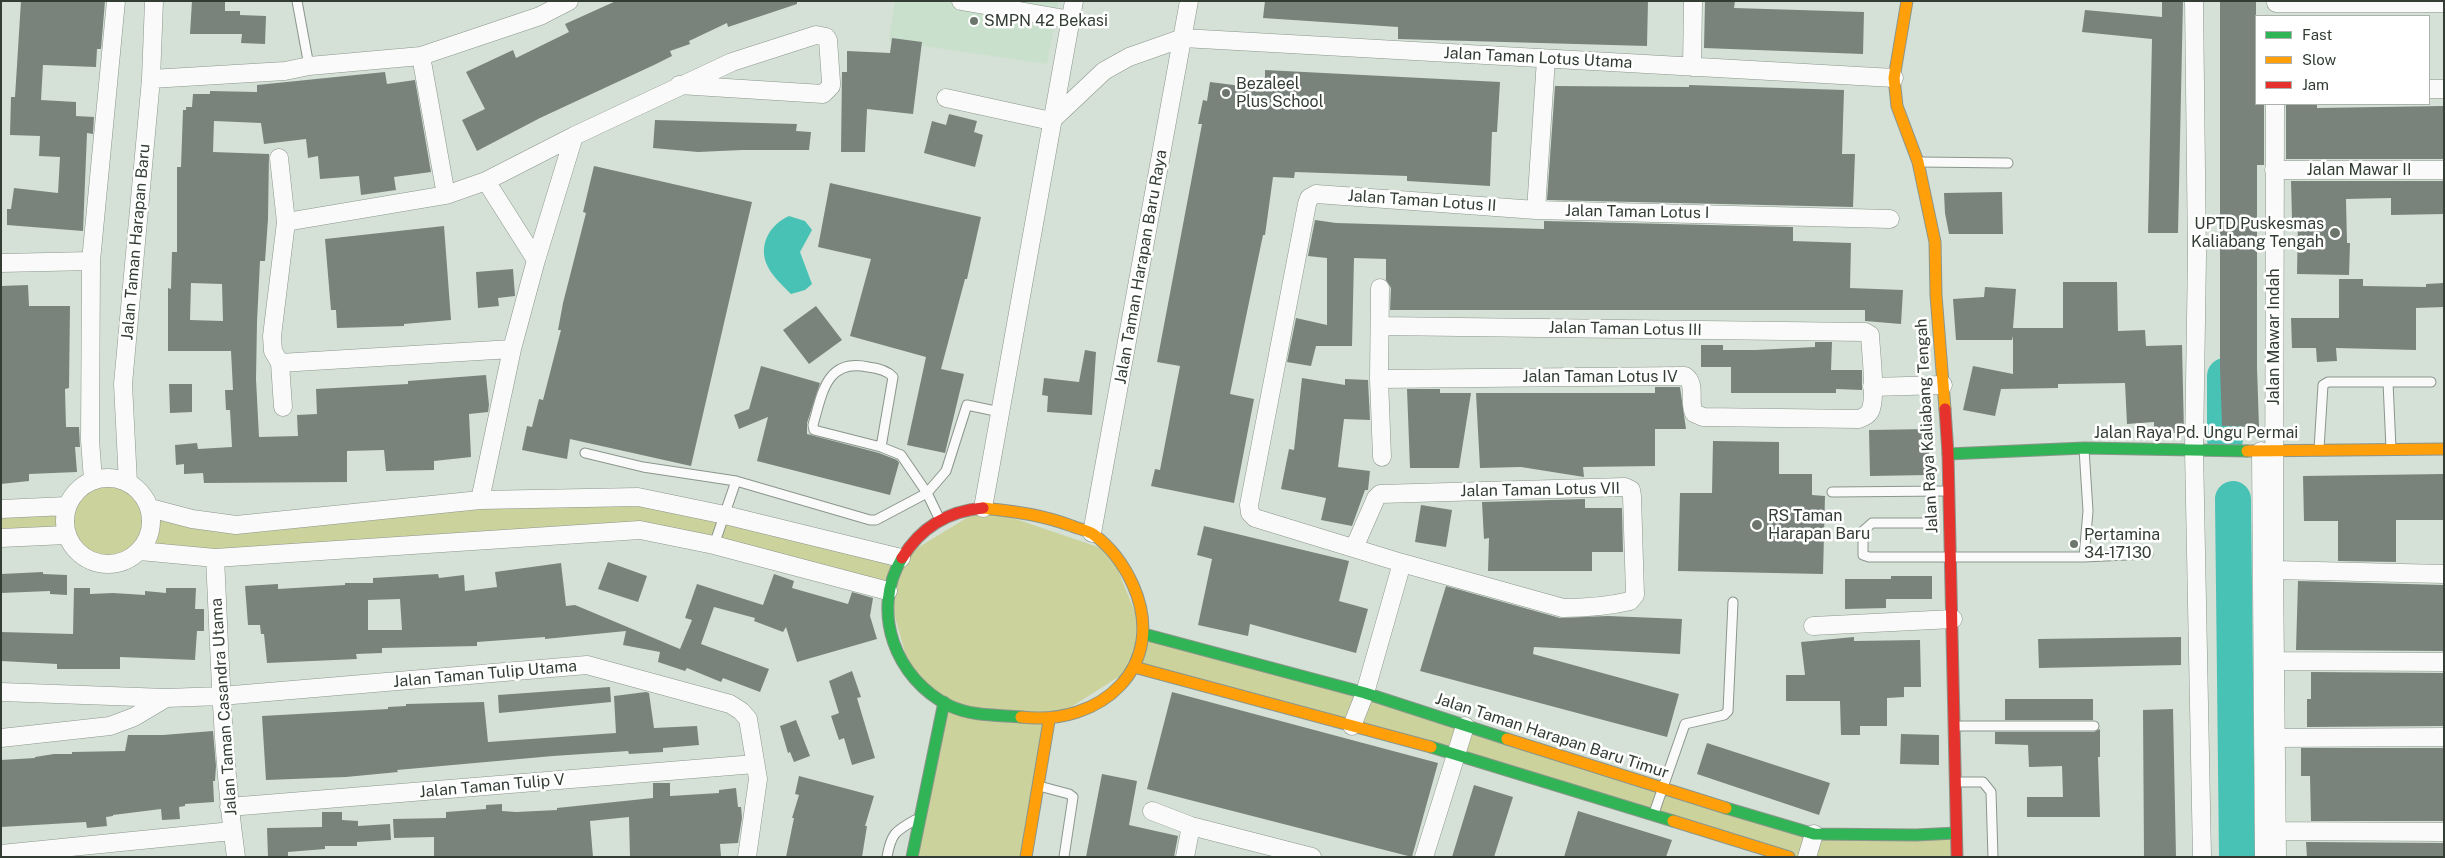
<!DOCTYPE html>
<html>
<head>
<meta charset="utf-8">
<style>
  body { margin:0 }
  #map { position:relative; width:2445px; height:858px; overflow:hidden; background:#d5e1d6; font-family:"Public Sans",sans-serif }
  canvas { display:block }
  .frame { position:absolute; inset:0; border:2px solid #333d34; pointer-events:none }
  .legend { position:absolute; left:2255px; top:15px; width:175px; height:90px; box-sizing:border-box; background:#fff; border:1px solid #adb1ae; margin:0; padding:6px 9px; list-style:none; font-size:15px; color:#333d34 }
  .legend li { display:flex; align-items:center; gap:10px; height:25px }
  .legend b { width:25px; border:1px solid #adb1ae }
</style>
</head>
<body>
<div id="map">
<canvas width="2445" height="858"></canvas>
<div class="frame"></div>
<ul class="legend">
<li><b style="height:6px;background:#30b455"></b>Fast</li>
<li><b style="height:6px;background:#ff9f0a"></b>Slow</li>
<li><b style="height:6px;background:#e5322d"></b>Jam</li>
</ul>
</div>
<script>
const context = document.querySelector('canvas').getContext('2d');
context.lineJoin = 'round';
function fillPath(path, color) { context.fillStyle = color; context.fill(path, 'evenodd'); }
function trace(path, color, width, dash) { context.strokeStyle = color; context.lineWidth = width; context.lineCap = dash ? 'butt' : 'round'; context.setLineDash(dash || []); context.stroke(path); }
function drawText(font, color, halo, rows, align = 'center') {
  context.font = font + ' "Public Sans",sans-serif'; context.lineWidth = 5; context.setLineDash([]); context.textBaseline = 'middle'; context.strokeStyle = halo; context.fillStyle = color; for (const [text, x, y, turn = 0] of rows) {
    context.save(); context.translate(x, y); context.rotate((+turn || 0) * Math.PI / 180); context.textAlign = isNaN(turn) ? turn : align; if (halo) context.strokeText(text, 0, 0); context.fillText(text, 0, 0); context.restore();
  }
}
const built = new Path2D(`
  M895 1H1059L1047 64 889 41Z`);
const green = new Path2D(`
  M105 478C127 479 140 488 150 508L192 519 614 497 901 558 983 508 1110 551 1144 634 1814 834 1956 833 1957 857H1789L1134 667 1049 721 1026 857H912L944 702 911 674 888 592 640 530 215 558 140 551C113 574 81 567 66 535L1 538V509L67 506C76 489 86 482 105 478Z`);
const water = new Path2D(`
  M789 216 805 221 812 230 800 252 812 284 805 290 791 294C783 286 773 277 768 267 757 246 770 224 789 216Z`);
const river = new Path2D(`
  M2225 376V439
  M2233 499 2237 857`);
const building = new Path2D(`
  M21 1H105L101 49H97L96 67 43 65 41 100 76 102V116L94 117 93 134 87 133 83 231 7 225V209H11L14 188 58 193 60 157 39 156 40 136 10 135 11 97H15Z
  M192 1H225V11H240V15L266 16 265 44 241 43 242 34H190Z
  M616 1H797V4L728 27 727 23 689 41 690 44 670 51 672 56 654 65 540 118 477 151 462 120 485 109 466 72 513 50 516 58 569 32 565 24Z
  M1265 1H1648L1647 46 1398 39V27L1263 18Z
  M1705 1H1735L1734 8 1864 12 1863 54 1704 48Z
  M2162 1H2183L2178 233H2148L2152 39 2082 32 2085 10 2162 17Z
  M2220 1H2256V104H2264V165H2257V367L2259 427 2222 426 2220 367Z
  M892 38 922 42 913 114 867 109 865 152H841L842 72H847V51L890 53Z
  M1265 70 1500 82 1497 132H1492L1490 186 1407 181V176L1295 172 1294 178 1273 177 1265 235H1263L1230 394 1254 399 1234 503 1151 486 1155 469 1160 470 1180 366 1157 362 1202 124H1198L1203 100 1207 101 1210 82 1265 89Z
  M385 72 387 84 415 80 431 172 394 177 396 190 361 195 359 176 320 179 318 156 308 158 306 139 264 144 261 123 214 121 213 152 269 154 268 219 265 261H260L257 322 256 379 259 437 298 436 297 415 317 414 316 389 408 384V381L486 375 489 405 488 412 469 414 471 457 434 461V470L386 471 384 450 347 451V482L204 483 203 473 184 474V464L176 465 175 445 197 443 198 449 232 447 230 410H226L225 390H233L231 351H168V288L171 289 172 252H177V167H181L183 110H186V107H192L193 94H210V91L257 92V85ZM191 283 222 284 223 321 190 320Z
  M1689 85 1844 90 1842 154H1855L1853 207 1547 200 1555 86 1689 87Z
  M2286 104H2317V108L2443 106V159H2286Z
  M949 114 977 121 974 132 983 135 975 167 924 153 932 121 946 125Z
  M655 120 797 124 796 131 811 132 809 150H742L698 152 653 148Z
  M594 166 752 202 691 466 570 439 567 459 522 450 527 426 532 427 539 399 543 400 561 330H558L563 303 586 213 583 212Z
  M2291 181H2444V214L2391 215V198L2346 199 2347 243H2350L2349 275 2297 274 2298 219H2292Z
  M830 183 981 217 967 279H965L941 369 964 374 945 453 907 445 926 357 850 336 871 259 818 247Z
  M2002 192 2003 234H1949L1945 213 1944 193Z
  M1315 220 1336 223 1544 229V221L1793 227V241L1851 243 1850 288 1903 290 1901 324 1865 321V310H1390L1391 288 1386 280V259L1354 258 1352 346H1316L1311 366 1287 362 1296 318 1327 325V258L1308 256Z
  M444 226 451 320 404 324V326L337 328 336 310H331L325 239Z
  M513 269 515 296 498 298 499 306 478 308 476 272Z
  M2339 279H2363V286L2426 287V284L2444 283V307L2416 308V350L2336 348 2337 361 2317 362 2316 348H2292L2291 318H2339Z
  M2063 282H2117L2118 331 2145 330 2146 346 2182 345 2184 433H2154V422L2127 424 2125 383 2058 384V388L2001 389 1995 416 1963 410 1973 366 2013 374V336L2012 340H1956L1953 299 1984 297 1985 287 2016 289 2013 328H2063Z
  M28 285 29 306H70L69 388 65 389 66 427H79L80 447H75L77 472 29 474V481L1 484V286Z
  M816 306 842 340 809 364 783 330Z
  M1815 342H1832L1831 370H1862V390L1836 389V393H1731V367H1701V345H1723V350H1756L1815 347Z
  M1085 350 1096 352 1092 415 1047 412 1048 396 1042 395 1044 378 1079 382Z
  M761 366 820 383 807 423V434L879 453 897 460 899 463 890 495 757 461 768 417 739 429 734 415 749 409Z
  M1302 378 1345 385V379L1368 380 1370 420 1344 419 1338 467 1370 471 1368 490H1365L1352 526 1321 520 1326 498 1281 489 1289 449 1294 450Z
  M169 384H192V412L170 413Z
  M1655 387H1680L1686 429H1655V466L1583 467 1584 477 1521 467 1480 468 1476 393H1655Z
  M1407 389H1440V393H1471L1459 468H1410Z
  M1929 429V475L1870 476 1869 430Z
  M1713 441 1779 442V474H1812V495L1825 496 1823 574 1678 571 1680 493H1712Z
  M2444 474V520H2396V562L2338 561V521H2304L2303 476Z
  M1585 499V508H1622L1623 552H1592V571H1488L1489 538 1484 539 1482 502Z
  M1421 505 1452 510 1446 547 1415 542Z
  M1204 526 1349 561 1339 601 1368 609 1356 653 1250 624 1248 636 1198 625 1212 559 1197 555Z
  M608 562 647 576 638 602 598 589Z
  M561 563 566 606 575 605 680 649 692 620 685 618 697 584 763 605 774 574 794 581 792 588 848 604 852 592 873 598 870 616 877 639 797 662 786 627 783 632 754 621 755 618 714 607 701 644 769 669 760 692 723 678 721 682 687 668 685 671 658 662 660 652 623 645 626 631 545 639V637L477 642V646L382 648V653L356 654 357 659 267 663 264 634H261L260 625H248L245 586 278 584V589L345 585V583H373V578L438 574 439 578 464 575 465 591 497 587 495 572ZM400 599 402 630H368V600Z
  M43 572V574L67 575V595L50 594V591L1 593V574Z
  M1891 576H1932V599H1886V608L1845 609V579H1891Z
  M2298 581 2444 585V651L2296 650Z
  M1446 586 1560 618 1608 616 1682 619 1680 654 1534 647 1533 654 1679 694 1667 737 1420 671Z
  M74 588H90V594L113 593 145 595V591L166 593V588H196L195 609H204V631H197L195 660 120 657V669H57V664L1 661V632L73 634Z
  M1854 637V641L1920 640 1921 687H1904V697L1887 698V726H1860V735H1841L1840 701H1786V675H1805L1801 642Z
  M2181 637V665L2039 668 2038 639Z
  M852 671 861 697 857 698 875 758 852 765 844 738 839 740 831 716 839 713 829 681Z
  M2311 672 2444 673V726L2307 727V699H2311Z
  M610 687 611 702 499 713 498 695Z
  M646 692 649 693 654 728 697 726 699 745 663 748V752L629 754 628 751 553 756 397 770 398 772 346 777 266 780 262 716 388 709V707L406 706V704L484 702 488 742 616 733 614 696Z
  M1172 692 1438 763 1412 857 1147 789Z
  M2005 699H2093V720H2005Z
  M2173 709 2176 857H2144L2143 710Z
  M796 720 810 756 794 762 790 752 788 753 780 726Z
  M2100 729V757H2098L2100 817H2027V797H2063L2062 766 2029 767 2028 745 1995 744V732H2094Z
  M213 731 216 766 215 781H213L214 802 185 804V806L179 807 180 819 162 820 161 809 113 815V816L106 817 107 826 87 828 86 822 1 827V760L35 758V757L54 754H72V752L125 751 128 735H163Z
  M1901 734 1939 735V765L1900 764Z
  M1707 743 1830 783 1819 815 1697 774Z
  M2301 748H2444V821H2311L2310 776H2301Z
  M1102 774 1137 781 1129 825 1178 836 1174 857H1086Z
  M799 776 874 796 865 826H867L862 857H786L794 818H792L799 795 795 794Z
  M653 783H670V796L719 793V790L736 788 738 807H741L742 818 738 843 720 844 721 857H630L629 817 590 821 593 857H434V837L394 838 393 819 446 818V812L486 809V805L502 804V811L516 812 557 810V808L653 798Z
  M1474 785 1513 797 1494 857H1452Z
  M1578 811 1672 840 1666 857H1564Z
  M322 812H342V820L358 821V826L390 824 391 840 357 842V846H325V849L288 852V857H268L267 828 322 827Z
  M2306 842 2444 843V857H2307Z`);
const lane = new Path2D(`
  M297 1 309 66
  M1920 162 2008 163
  M881 447 893 377C887 370 877 368 868 367 826 358 822 394 813 425L814 430 881 447 901 455 927 493 939 518
  M2319 449 2323 385 2328 382H2388
  M2391 449 2388 382H2431
  M585 453 643 467 736 481 870 520H876L927 493 946 471 967 405 1000 412
  M1832 492 1946 491
  M1932 523H1872L1863 531V555L1869 557H2084L2088 511 2084 449
  M714 545 736 481
  M2084 557 2148 554
  M1957 726H2094
  M1958 782H1983L1991 792 1993 857
  M1039 786 1069 794 1073 797 1064 857
  M1654 813 1685 724 1724 715 1728 711 1733 602
  M887 857C891 834 895 831 915 820`);
const street = new Path2D(`
  M961 1 1071 20
  M2194 1 2197 255 2194 450 2202 857
  M2276 3H2444
  M421 56 446 195
  M1692 67 1693 1
  M151 79 285 71 309 66 421 56 540 16 569 1
  M2429 89H2444
  M946 98 1051 121 1104 71 1129 57 1183 38 1894 78
  M2275 104 2274 570 2277 857
  M279 158 286 222 272 336 273 351 280 363 512 349
  M2274 170H2444
  M486 181 536 260
  M1536 210 1546 59
  M286 222 446 195 486 181 574 136 732 62 816 35 826 37 828 40 831 82V86L823 94 679 85
  M1 263 91 261
  M1380 288 1379 379 1382 457
  M280 363 283 407
  M1379 379 1685 376C1697 384 1688 402 1694 413L1703 417 1859 419C1864 417 1869 415 1871 409 1876 394 1871 353 1870 335L1865 332 1380 326
  M1872 387 1943 385
  M2261 451 2264 857
  M65 521a43 43 0 1 1 86 0a43 43 0 1 1-86 0Z
  M93 480 90 440 91 261 116 1
  M128 483 123 384 151 79 154 1
  M480 500 512 349 536 260 574 136
  M150 508 192 519 236 525 480 500 638 497 725 515 901 558
  M983 508 1074 1
  M1 509 67 506
  M1092 533 1189 1
  M1 538 66 535
  M1354 548 1376 498 1380 494 1625 487 1631 490 1632 496 1635 595 1630 601C1609 606 1585 608 1563 608L1402 563 1255 518 1250 513 1249 505 1307 204 1309 198 1316 194 1536 210 1890 219
  M140 551 215 558 640 530 714 545 888 591
  M215 558C220 657 222 758 236 857
  M2274 570 2444 574
  M1813 626 1953 619
  M2275 661 2444 662
  M1 692 166 698 221 696 587 665 730 704 741 711 748 719 758 779 747 857
  M1352 726 1365 693 1402 563
  M1 738 110 726 134 717 166 698
  M2277 738 2444 737
  M229 807 755 764
  M1152 811 1191 826 1312 857
  M2277 831 2444 832
  M1 854 232 831
  M1185 857 1191 826
  M1424 857 1465 726
  M1807 857 1814 834`);
const fast = new Path2D(`
  M1948 454 2084 448 2247 451
  M902 558C870 611 895 679 950 706 971 716 998 715 1021 717
  M1144 634 1365 693 1507 739
  M1431 747 1673 821
  M1726 808 1814 834 1916 835 1956 833
  M912 857 944 702`);
const slow = new Path2D(`
  M1907 1 1894 78 1897 106 1918 162 1935 242 1936 295 1945 409
  M2247 451 2444 449
  M983 508C1017 512 1039 514 1072 526 1079 529 1087 530 1093 534 1111 547 1124 565 1133 585 1169 666 1101 727 1021 717
  M1134 667 1431 747
  M1507 739 1726 808
  M1673 821 1789 857
  M1026 857 1049 721`);
const jam = new Path2D(`
  M1945 409 1948 454 1957 857
  M902 558C921 527 948 511 983 508`);
const markers = [
  [974,21,5,"#6c766d"],
  [1226,93,5,"#6c766d"],
  [2335,233,6,"#6c766d"],
  [1757,525,6,"#6c766d"],
  [2074,544,5,"#6c766d"]
];
const poiNames = [
  ["SMPN 42 Bekasi",984,21],
  ["Bezaleel",1236,84],
  ["Plus School",1236,102],
  ["UPTD Puskesmas",2324,224,"right"],
  ["Kaliabang Tengah",2324,242,"right"],
  ["RS Taman",1768,516],
  ["Harapan Baru",1768,534],
  ["Pertamina",2084,535],
  ["34-17130",2084,553]
];
const streetNames = [
  ["Jalan Taman Lotus Utama",1538,58,3],
  ["Jalan Mawar II",2359,170],
  ["Jalan Taman Lotus II",1422,201,4],
  ["Jalan Taman Lotus I",1637,212,1],
  ["Jalan Taman Harapan Baru",136,242,-85],
  ["Jalan Taman Harapan Baru Raya",1141,267,-80],
  ["Jalan Taman Lotus III",1625,329,1],
  ["Jalan Mawar Indah",2274,337,-90],
  ["Jalan Taman Lotus IV",1600,377],
  ["Jalan Raya Kaliabang Tengah",1927,426,-93],
  ["Jalan Raya Pd. Ungu Permai",2196,433],
  ["Jalan Taman Lotus VII",1540,490,-1],
  ["Jalan Taman Tulip Utama",485,674,-5],
  ["Jalan Taman Casandra Utama",224,707,-94],
  ["Jalan Taman Harapan Baru Timur",1552,736,18],
  ["Jalan Taman Tulip V",492,786,-5]
];
fillPath(built, '#c9e0cc');
fillPath(green, '#cbd29b');
fillPath(water, '#48c2b5');
trace(river, '#48c2b5', 36);
fillPath(building, '#79837c');
trace(lane, '#8b958c', 11);
trace(street, '#8b958c', 19);
trace(fast, '#8b958c', 13);
trace(slow, '#8b958c', 13);
trace(jam, '#8b958c', 13);
trace(lane, '#f9faf9', 9);
trace(street, '#f9faf9', 18);
trace(fast, '#30b455', 11);
trace(slow, '#ff9f0a', 11);
trace(jam, '#e5322d', 11);
for (const [x, y, r, color] of markers) { const dot = new Path2D(); dot.arc(x, y, r, 0, 2 * Math.PI); context.fillStyle = color; context.fill(dot); trace(dot, '#fff', 2); }
drawText('16px', '#333d34', '#fff', poiNames, 'left');
drawText('16px', '#333d34', '#fff', streetNames);
</script>
</body>
</html>
